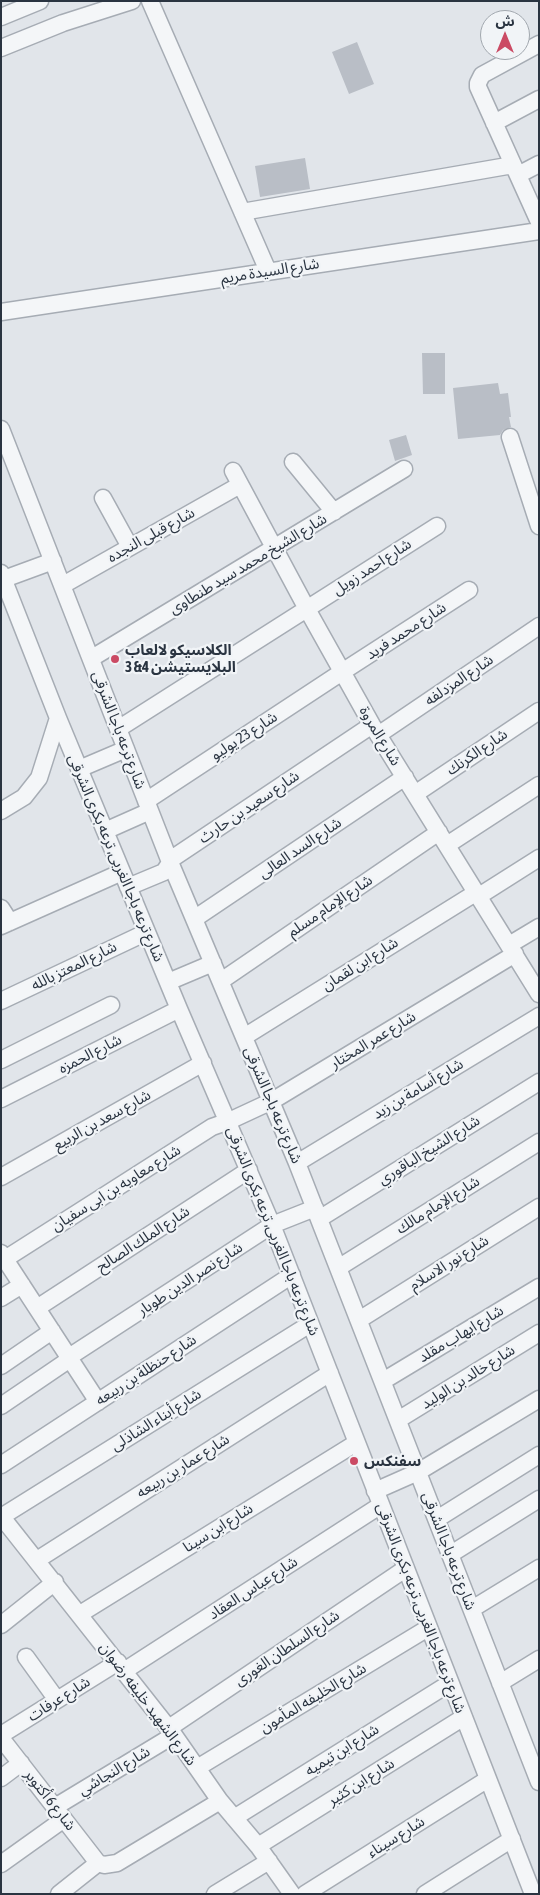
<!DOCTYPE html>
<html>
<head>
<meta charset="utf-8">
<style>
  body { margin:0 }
  #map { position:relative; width:540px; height:1895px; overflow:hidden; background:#e1e5ea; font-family:"Asap Condensed","Noto Sans Arabic",sans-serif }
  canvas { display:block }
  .frame { position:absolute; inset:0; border:2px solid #2a3441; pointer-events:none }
  .north { position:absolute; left:480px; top:10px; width:50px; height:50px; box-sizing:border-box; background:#f1f4f7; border:1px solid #a1a7ae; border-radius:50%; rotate:0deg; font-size:14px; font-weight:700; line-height:20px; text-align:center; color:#2a3441 }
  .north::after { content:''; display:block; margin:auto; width:18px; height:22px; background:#cb4a64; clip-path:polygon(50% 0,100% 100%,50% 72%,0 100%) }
</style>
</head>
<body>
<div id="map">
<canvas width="540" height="1895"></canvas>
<div class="frame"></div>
<div class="north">ش</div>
</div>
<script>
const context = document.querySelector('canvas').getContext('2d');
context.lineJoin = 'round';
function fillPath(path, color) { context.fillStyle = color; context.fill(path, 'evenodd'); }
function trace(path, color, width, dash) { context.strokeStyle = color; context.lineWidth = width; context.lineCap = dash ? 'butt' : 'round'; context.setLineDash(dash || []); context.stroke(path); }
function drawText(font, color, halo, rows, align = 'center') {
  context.font = font + ' "Asap Condensed","Noto Sans Arabic",sans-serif'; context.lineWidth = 4.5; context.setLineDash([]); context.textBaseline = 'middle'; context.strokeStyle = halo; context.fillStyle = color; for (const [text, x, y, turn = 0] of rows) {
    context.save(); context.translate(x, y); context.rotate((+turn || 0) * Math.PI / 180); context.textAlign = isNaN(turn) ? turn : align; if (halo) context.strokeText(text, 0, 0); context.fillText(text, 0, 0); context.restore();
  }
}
const building = new Path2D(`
  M357 42 374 84 349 94 332 52Z
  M305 158 310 189 260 197 255 166Z
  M422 353H445V394H423Z
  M498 383 500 394 508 393 511 417H509L511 427 503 430 500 435 458 439 453 388Z
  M406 435 412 455 395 461 389 440Z`);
const minor = new Path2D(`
  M150 1 268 271
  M1 17 40 1
  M539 44 482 75 478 83V87L539 222
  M1 48 63 23 132 1
  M494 123 539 99
  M518 175 539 164
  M242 212 513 165
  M1 312 539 231
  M1 429 170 862 297 1163 539 1782
  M510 437 539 526
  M293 462 334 512
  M233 471 307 609 372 725 539 994
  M103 498 130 547
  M1 573 58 718 179 1009 272 1225 533 1894
  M4 579 53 561
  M63 585 240 485
  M92 658 404 469
  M118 729 437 526
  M378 735 539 626
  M79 769 126 749
  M415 794 539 711
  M146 801 342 672 469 590
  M1 811 24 797 39 778 58 718
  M105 831 150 811
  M447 845 539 785
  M128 887 164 872 173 858 372 725
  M479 896 539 858
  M1 908 10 922
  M194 919 405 777
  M1 926 122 872
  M509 945 539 927
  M221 981 439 832
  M168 982 213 963
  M1 1001 147 932
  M244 1037 477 892
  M1 1060 111 1005
  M1 1099 179 1009
  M297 1163 539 1016
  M1 1177 203 1063
  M319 1219 539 1082
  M1 1253 98 1402
  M5 1259 212 1127 229 1121 272 1101 515 954
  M338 1268 539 1142
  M1 1298 22 1285
  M37 1308 249 1170
  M359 1320 539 1207
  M69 1357 272 1225 315 1208
  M1 1366 52 1331
  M383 1381 539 1287
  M1 1406 70 1359
  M398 1420 539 1333
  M1 1465 292 1275
  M375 1491 418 1472 539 1399
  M1 1516 174 1735 220 1801 258 1846 292 1894
  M1 1517 310 1324
  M437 1519 539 1455
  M451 1554 539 1499
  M37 1560 330 1373
  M472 1609 539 1568
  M80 1614 356 1443
  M1 1625 55 1582
  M26 1657 57 1700
  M124 1671 381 1505
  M500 1683 539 1659
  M169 1728 405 1569
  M1 1735 118 1662
  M1 1738 98 1863
  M197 1768 428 1628
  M1 1778 21 1763
  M55 1807 174 1735
  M234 1818 450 1683
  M258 1846 464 1717
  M98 1863 104 1865 117 1863 220 1801
  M1 1864 64 1819
  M59 1894 98 1863
  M215 1894 269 1861
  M305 1894 488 1779
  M425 1894 512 1839`);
const markers = [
  [115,659,5,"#cb4a64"],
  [354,1461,5,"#cb4a64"]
];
const streetNames = [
  ["شارع السيدة مريم",270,271,-9],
  ["شارع قبلى النجده",151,535,-29],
  ["شارع الشيخ محمد سيد طنطاوى",248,564,-31],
  ["شارع احمد زويل",372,567,-33],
  ["شارع محمد فريد",406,631,-33],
  ["شارع المزدلفه",459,680,-34],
  ["شارع ترعه باجا الشرقى",119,730,69],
  ["شارع 23 يوليو",244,736,-33],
  ["شارع المروة",380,736,59],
  ["شارع الكرنك",477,752,-34],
  ["شارع سعيد بن حارث",249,807,-34],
  ["شارع السد العالى",300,848,-34],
  ["شارع ترعه باجا الغربى, ترعه بكرى الشرقى",116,858,67],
  ["شارع الإمام مسلم",330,906,-34],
  ["شارع ابن لقمان",360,964,-32],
  ["شارع المعتز بالله",74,966,-26],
  ["شارع عمر المختار",373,1040,-31],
  ["شارع الحمزه",90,1054,-27],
  ["شارع أسامة بن زيد",418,1089,-31],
  ["شارع ترعه باجا الشرقى",273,1105,67],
  ["شارع سعد بن الربيع",102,1120,-29],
  ["شارع الشيخ الباقوري",429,1150,-32],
  ["شارع معاويه بن ابى سفيان",116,1188,-32],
  ["شارع الإمام مالك",438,1205,-32],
  ["شارع ترعه باجا الغربى, ترعه بكرى الشرقى",273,1231,68],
  ["شارع الملك الصالح",143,1239,-33],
  ["شارع نور الاسلام",449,1263,-32],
  ["شارع نصر الدين طوبار",190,1279,-33],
  ["شارع ايهاب مقلد",461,1334,-31],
  ["شارع حنظلة بن ربيعه",146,1370,-33],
  ["شارع خالد بن الوليد",468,1377,-32],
  ["شارع أبناء الشاذلى",156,1420,-32],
  ["شارع عمار بن ربيعه",183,1466,-32],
  ["شارع ابن سينا",218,1528,-32],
  ["شارع ترعه باجا الشرقى",449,1551,69],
  ["شارع عباس العقاد",253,1588,-33],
  ["شارع ترعه باجا الغربى, ترعه بكرى الشرقى",421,1608,69],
  ["شارع السلطان الغورى",287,1648,-34],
  ["شارع الخليفه المأمون",313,1698,-31],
  ["شارع عرفات",59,1699,-32],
  ["شارع الشهيد خليفه رضوان",148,1704,53],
  ["شارع ابن تيميه",342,1750,-32],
  ["شارع النجاشي",114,1771,-31],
  ["شارع ابن كثير",361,1782,-32],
  ["شارع 6 أكتوبر",50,1800,52],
  ["شارع سيناء",396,1837,-32]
];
const poiNames = [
  ["الكلاسيكو لالعاب",125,650],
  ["البلايستيشن 4& 3",125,667],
  ["سفنكس",364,1461]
];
fillPath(building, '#b9bec6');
trace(minor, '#a6acb4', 19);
trace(minor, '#f4f6f8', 16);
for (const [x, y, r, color] of markers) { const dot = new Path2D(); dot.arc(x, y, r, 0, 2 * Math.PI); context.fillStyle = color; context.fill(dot); trace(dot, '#f1f4f7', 2); }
drawText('15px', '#2a3441', '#f1f4f7', streetNames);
drawText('bold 15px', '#2a3441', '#f1f4f7', poiNames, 'left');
</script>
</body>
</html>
